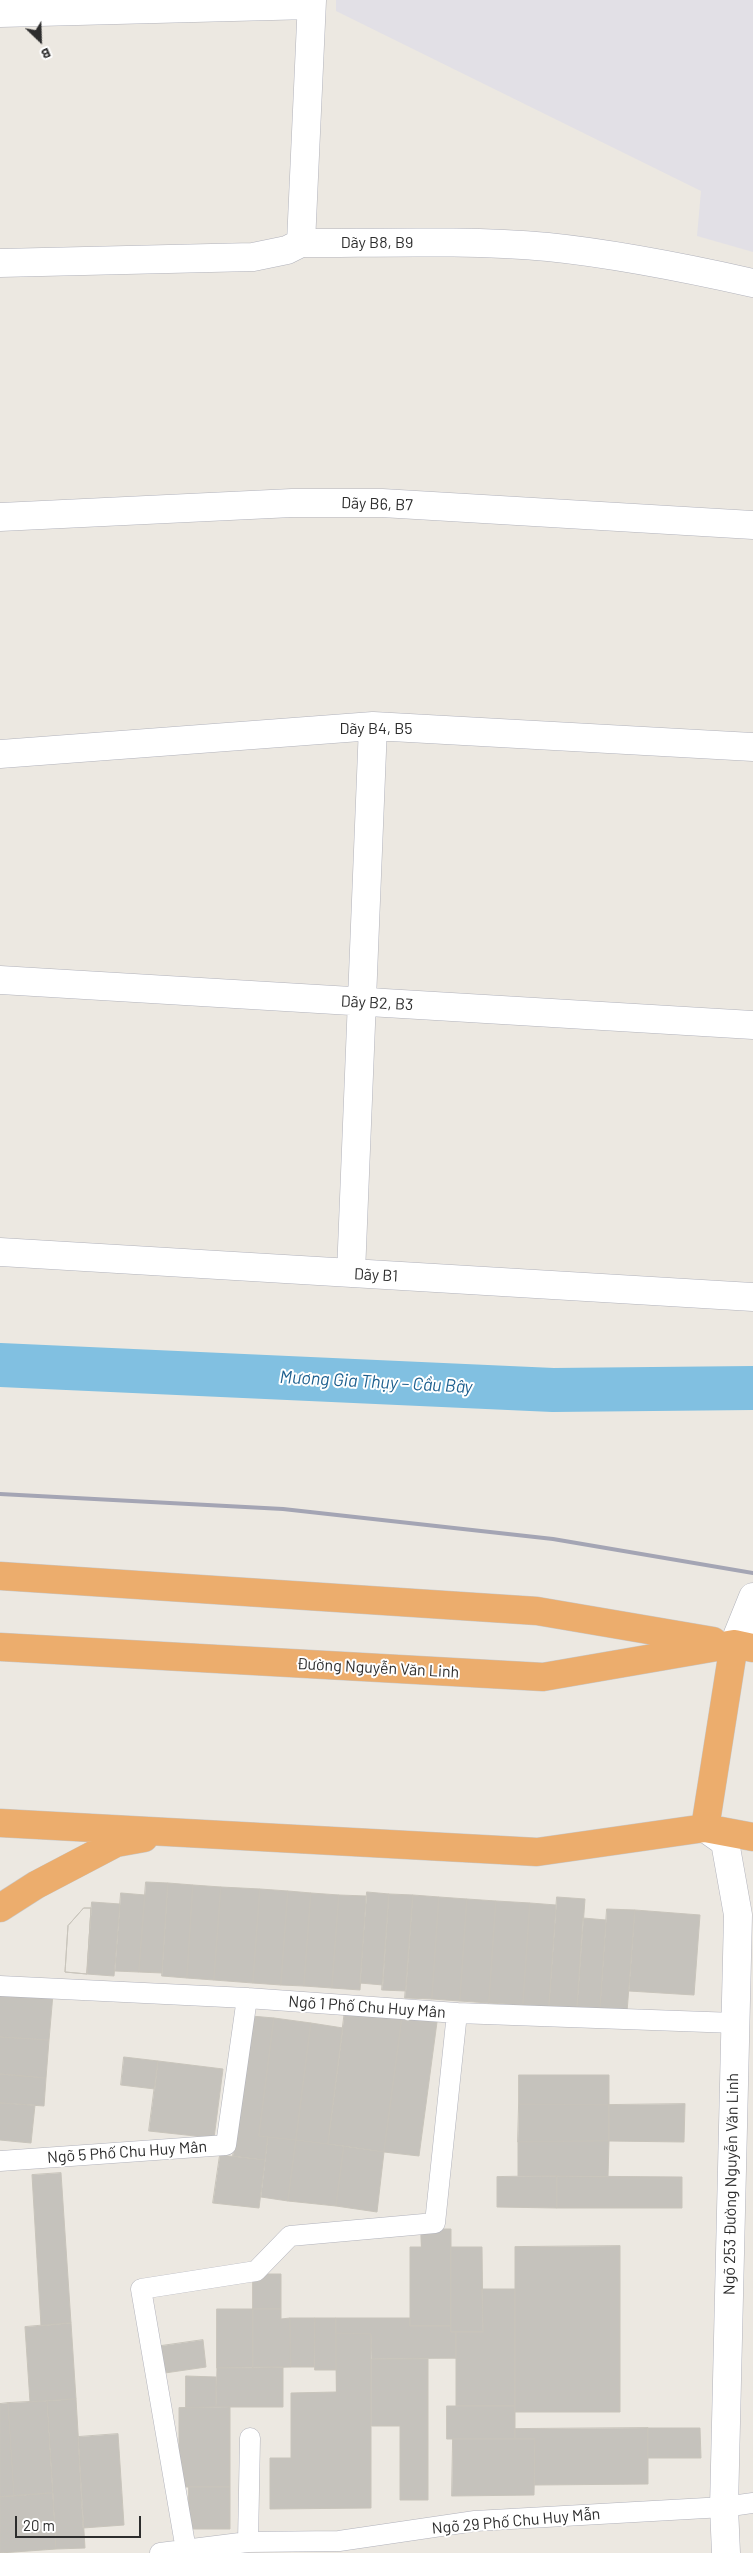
<!DOCTYPE html>
<html>
<head>
<meta charset="utf-8">
<style>
  body { margin:0 }
  #map { position:relative; width:753px; height:2553px; overflow:hidden; background:#ece8e1; font-family:Barlow,sans-serif }
  canvas { display:block }
  .north { position:absolute; left:15px; top:15px; width:50px; height:50px; -webkit-text-stroke:4px #fff; paint-order:stroke; rotate:156deg; font-size:14px; font-weight:700; line-height:20px; text-align:center; color:#2d2d2d }
  .north::after { content:''; display:block; margin:auto; width:18px; height:22px; background:#2d2d2d; clip-path:polygon(50% 0,100% 100%,50% 72%,0 100%) }
  .scale { position:absolute; left:15px; top:2516px; width:126px; height:22px; box-sizing:border-box; border:2px solid #2d2d2d; border-top:0; padding-left:6px; font-size:15px; line-height:18px; white-space:nowrap; color:#2d2d2d; -webkit-text-stroke:4px #fff; paint-order:stroke }
</style>
</head>
<body>
<div id="map">
<canvas width="753" height="2553"></canvas>
<div class="north">B</div>
<div class="scale">20 m</div>
</div>
<script>
const context = document.querySelector('canvas').getContext('2d');
context.lineJoin = 'round';
function fillPath(path, color) { context.fillStyle = color; context.fill(path, 'evenodd'); }
function trace(path, color, width, dash) { context.strokeStyle = color; context.lineWidth = width; context.lineCap = dash ? 'butt' : 'round'; context.setLineDash(dash || []); context.stroke(path); }
function drawText(font, color, halo, rows, align = 'center') {
  context.font = font + ' Barlow,sans-serif'; context.lineWidth = 4; context.setLineDash([]); context.textBaseline = 'middle'; context.strokeStyle = halo; context.fillStyle = color; for (const [text, x, y, turn = 0] of rows) {
    context.save(); context.translate(x, y); context.rotate((+turn || 0) * Math.PI / 180); context.textAlign = isNaN(turn) ? turn : align; if (halo) context.strokeText(text, 0, 0); context.fillText(text, 0, 0); context.restore();
  }
}
const industrial = new Path2D(`
  M336 0H753V252L697 236 701 191 336 11Z`);
const canal = new Path2D(`
  M0 1365 553 1390 753 1388`);
const building = new Path2D(`
  M146 1882 168 1883 162 1973 139 1972Z
  M168 1883 193 1885 187 1978 162 1976Z
  M193 1885 221 1887 214 1980 187 1978Z
  M221 1887 260 1889 253 1983 214 1980Z
  M260 1889 288 1891 281 1985 253 1983Z
  M288 1891 311 1893 304 1986 281 1985Z
  M367 1892 389 1894 383 1985 360 1983Z
  M121 1893 145 1895 139 1972 115 1971Z
  M311 1893 339 1895 332 1988 304 1986Z
  M389 1894 413 1895 406 1991 382 1990Z
  M339 1895 366 1896 360 1990 332 1988Z
  M413 1895 439 1897 432 1999 405 1998Z
  M439 1897 467 1899 460 2001 432 1999Z
  M557 1897 585 1899 577 2009 549 2007Z
  M467 1899 496 1901 489 2003 460 2001Z
  M496 1901 530 1903 523 2005 489 2003Z
  M92 1902 120 1904 114 1976 87 1974Z
  M530 1903 556 1905 549 2007 523 2005Z
  M84 1908H91L87 1974 65 1972 68 1926Z
  M84 1908H91L87 1974 65 1972 68 1926Z
  M607 1909 635 1910 627 2012 600 2011Z
  M635 1910 700 1915 694 1995 629 1991Z
  M583 1918 606 1920 600 2011 577 2009Z
  M0 1989 53 1994 49 2040 0 2037Z
  M345 2010 402 2018 384 2152 328 2144Z
  M251 2016 274 2018 259 2136 268 2137 265 2160 233 2156Z
  M274 2018 311 2023 296 2140 259 2136Z
  M402 2018 437 2022 419 2156 384 2152Z
  M311 2023 343 2028 328 2144 296 2140Z
  M0 2037 49 2040 46 2078 0 2074Z
  M124 2057 158 2061 155 2089 121 2085Z
  M158 2061 223 2069 214 2138 149 2131Z
  M0 2074 46 2078 44 2106 0 2103Z
  M519 2075H609V2105L519 2104Z
  M0 2103 35 2105 31 2143 0 2140Z
  M519 2104 609 2105V2141L518 2142Z
  M685 2104 684 2142 609 2141V2105Z
  M268 2137 296 2140 288 2201 261 2197Z
  M296 2140 344 2146 336 2206 288 2201Z
  M609 2141 608 2177 518 2176V2142Z
  M344 2146 384 2152 377 2212 336 2206Z
  M220 2155 265 2160 259 2208 213 2203Z
  M61 2173 71 2323 41 2326 32 2175Z
  M557 2176V2208L497 2207V2177Z
  M557 2176 682 2177V2208H557Z
  M421 2229H451V2326H410V2247H421Z
  M620 2246V2412H515V2247Z
  M451 2247H482L483 2332H451Z
  M253 2274H281V2309H253Z
  M482 2289H515V2406H456V2332H483Z
  M217 2309H253V2368H217Z
  M253 2309H281V2319L290 2318 291 2367 253 2368Z
  M290 2318H315L314 2367H291Z
  M315 2318H336V2370H315Z
  M336 2318H410V2326H451V2332H456V2358L372 2359 371 2334 336 2333Z
  M71 2323 76 2399 30 2402 25 2327Z
  M336 2333 371 2334V2508L270 2509V2458H291V2393L336 2392Z
  M203 2340 206 2367 158 2374 154 2347Z
  M372 2359H428V2500H400V2426H372Z
  M283 2367V2407H216L217 2368Z
  M186 2376 216 2377V2407L186 2408Z
  M76 2399 85 2548 56 2549 47 2401Z
  M47 2401 53 2493 14 2496 8 2403Z
  M8 2403 14 2496 0 2497V2404Z
  M447 2406H515V2439H447Z
  M230 2407V2487H179V2408Z
  M648 2428V2484L534 2485 535 2439H515V2429Z
  M648 2428H700L701 2458H648Z
  M118 2434 124 2525 83 2528 78 2437Z
  M453 2439H535L534 2495 452 2496Z
  M189 2487H230V2529H189Z
  M53 2493 56 2549 0 2553V2497Z`);
const lane = new Path2D(`
  M0 1986 247 1998 457 2013 735 2023
  M0 2161 226 2145 247 1998
  M248 2542 250 2438
  M186 2550 141 2289 256 2271 290 2236 435 2223 457 2013
  M160 2553 248 2542 339 2541 475 2521 724 2507 753 2503`);
const street = new Path2D(`
  M0 13 311 5
  M301 243 312 0
  M0 263 253 257 287 250 301 243C382 243 468 240 548 247 617 254 686 268 753 283
  M0 517 292 503H382L753 525
  M0 754 373 726 753 747
  M0 980 753 1025
  M0 1252 753 1297
  M351 1273 373 726
  M734 1644 753 1597
  M705 1828 725 1842 738 1915 724 2507 726 2553`);
const highway = new Path2D(`
  M0 1576 537 1611 713 1641
  M0 1647 543 1677 734 1644 753 1648
  M0 1823 537 1852 705 1828 753 1837
  M705 1828 734 1644
  M0 1908 36 1885 116 1843 144 1838`);
const rail = new Path2D(`
  M0 1494 283 1509 553 1539 753 1573`);
const streetNames = [
  ["Dãy B8, B9",377,243],
  ["Dãy B6, B7",377,504,2],
  ["Dãy B4, B5",376,729],
  ["Dãy B2, B3",377,1003,3],
  ["Dãy B1",376,1275,3],
  ["Đường Nguyễn Văn Linh",378,1668,3],
  ["Ngõ 1 Phố Chu Huy Mân",367,2007,4],
  ["Ngõ 5 Phố Chu Huy Mân",127,2152,-4],
  ["Ngõ 253 Đường Nguyễn Văn Linh",731,2184,-89],
  ["Ngõ 29 Phố Chu Huy Mẫn",516,2521,-5]
];
const waterNames = [
  ["Mương Gia Thụy – Cầu Bây",376,1382,3]
];
fillPath(industrial, '#e2e0e6');
trace(canal, '#81c0e1', 44);
fillPath(building, '#c5c2bc');
trace(building, '#c8c4bb', 1);
trace(lane, '#b1b2bb', 21);
trace(street, '#b1b2bb', 29);
trace(highway, '#c8c8c8', 29);
trace(lane, '#fff', 20);
trace(street, '#fff', 28);
trace(highway, '#ecad6d', 28);
trace(rail, '#a4a5b4', 4);
drawText('16px', '#2d2d2d', '#fff', streetNames);
drawText('italic 18px', '#1e608f', '#fff', waterNames);
</script>
</body>
</html>
